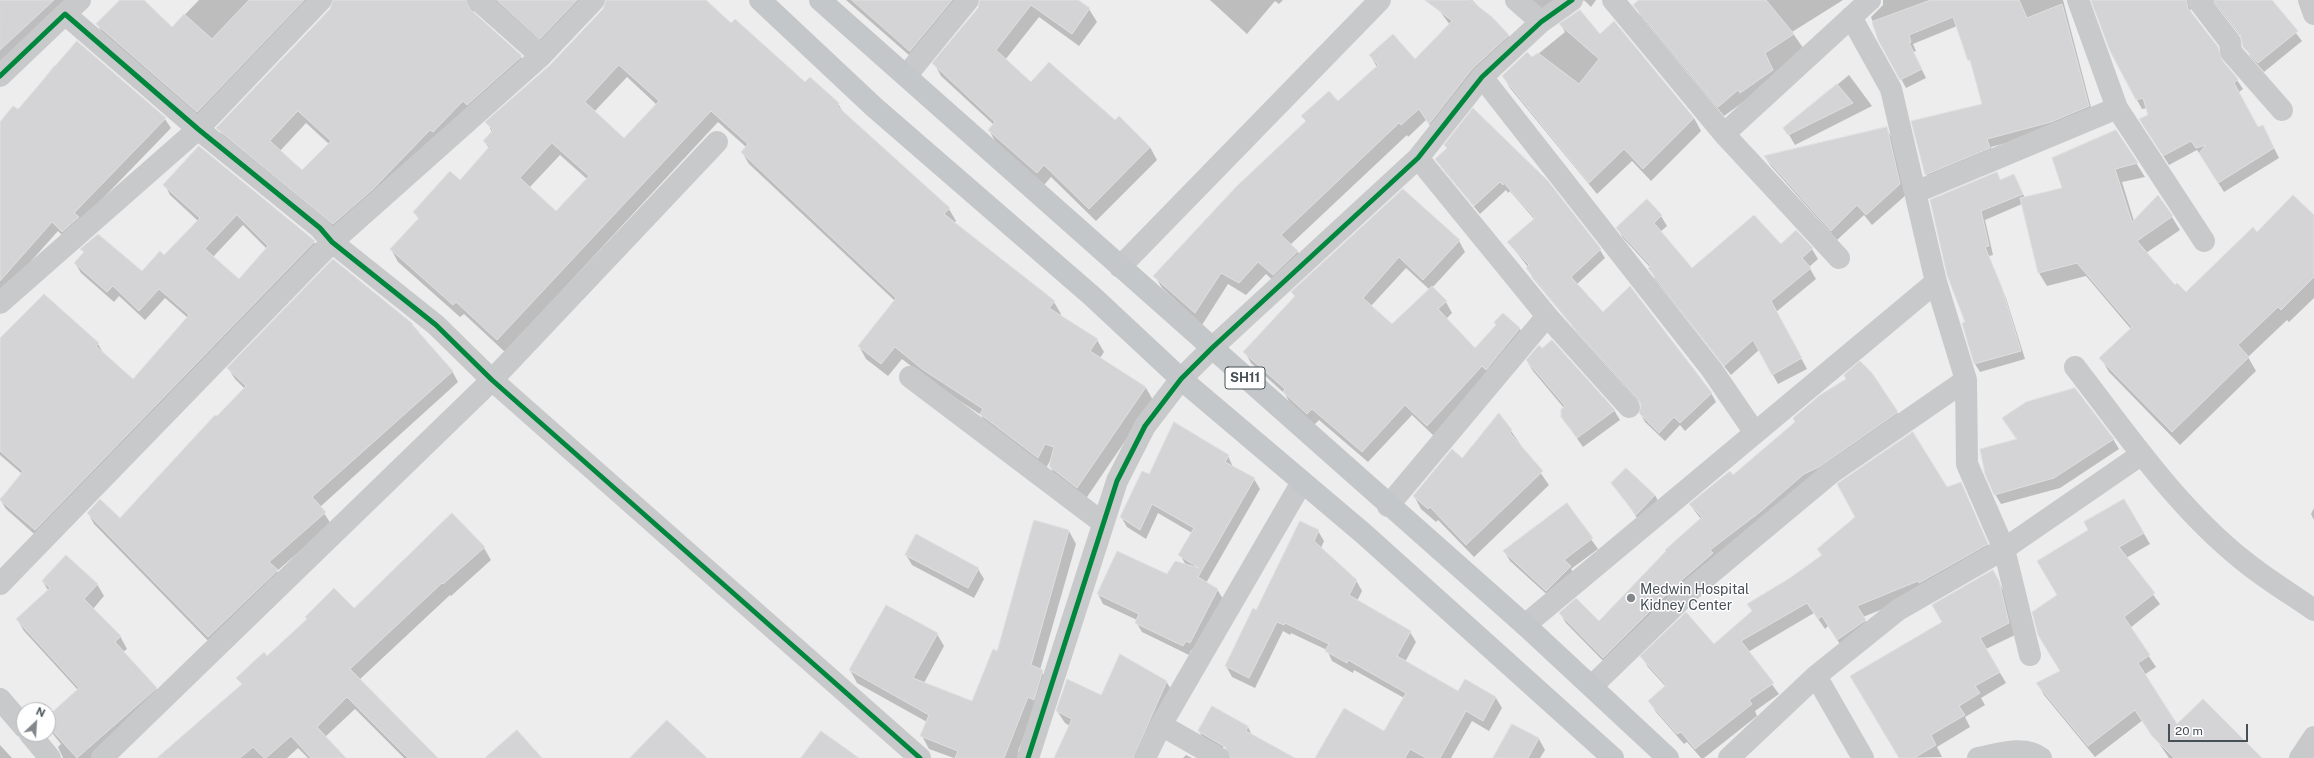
<!DOCTYPE html>
<html>
<head>
<meta charset="utf-8">
<style>
  body { margin:0 }
  #map { position:relative; width:2314px; height:758px; overflow:hidden; background:#eeeded; font-family:"Public Sans",sans-serif }
  canvas { display:block }
  .north { position:absolute; left:16px; top:702px; width:40px; height:40px; box-sizing:border-box; background:#fff; border:1px solid #b5b9bc; border-radius:50%; rotate:25deg; font-size:11px; font-weight:700; line-height:16px; text-align:center; color:#475057 }
  .north::after { content:''; display:block; margin:auto; width:14px; height:18px; background:#81878c; clip-path:polygon(50% 0,100% 100%,50% 72%,0 100%) }
  .scale { position:absolute; left:2168px; top:724px; width:80px; height:18px; box-sizing:border-box; border:2px solid #475057; border-top:0; padding-left:5px; font-size:12px; line-height:14px; white-space:nowrap; color:#475057; -webkit-text-stroke:3px #fff; paint-order:stroke }
</style>
</head>
<body>
<div id="map">
<canvas width="2314" height="758"></canvas>
<div class="north">N</div>
<div class="scale">20 m</div>
</div>
<script>
const context = document.querySelector('canvas').getContext('2d');
context.lineJoin = 'round';
function fillPath(path, color) { context.fillStyle = color; context.fill(path, 'evenodd'); }
function trace(path, color, width, dash) { context.strokeStyle = color; context.lineWidth = width; context.lineCap = dash ? 'butt' : 'round'; context.setLineDash(dash || []); context.stroke(path); }
function drawText(font, color, halo, rows, align = 'center') {
  context.font = font + ' "Public Sans",sans-serif'; context.lineWidth = 3; context.setLineDash([]); context.textBaseline = 'middle'; context.strokeStyle = halo; context.fillStyle = color; for (const [text, x, y, turn = 0] of rows) {
    context.save(); context.translate(x, y); context.rotate((+turn || 0) * Math.PI / 180); context.textAlign = isNaN(turn) ? turn : align; if (halo) context.strokeText(text, 0, 0); context.fillText(text, 0, 0); context.restore();
  }
}
const shadow = new Path2D(`
  M0 0H70L0 70Z
  M122 0H143L172 28 199 0H705L731 25 805 83 838 104 844 113 949 209 956 221 954 223 1054 302 1061 314 1060 316 1097 340 1104 352 1100 358 1146 388 1153 400 1085 500 1057 479 1050 466 1052 457 1045 470 988 427 981 415 930 381 902 359 888 376 866 359 859 346 895 301 749 164 742 152 746 147 718 122 505 352 464 314 460 317 398 262 391 249 419 220 414 212 460 181 489 148 484 141 492 132 487 122 550 66 604 9 606 1 598 0 548 50 476 4 473 14 521 57 528 69 341 236 225 140 218 128 331 9 333 2 325 0 205 124 104 36 97 24ZM627 77 657 105 624 140 594 112ZM306 123 329 144 302 172 280 151ZM560 155 587 179 556 213 529 188Z
  M846 0H977L918 63Z
  M978 0H1076L1089 9 1097 22 1079 46 1039 17 1005 60 1031 83 1115 122 1150 147 1157 160 1096 221 1051 177 1044 185 996 143 989 130 994 125 941 76 934 63 979 8 980 1Z
  M1210 0H1283L1279 4 1275 1 1247 34Z
  M1447 0H1472L1508 35 1515 47 1437 135 1426 120 1408 137 1407 135 1290 245 1298 252 1305 264 1280 287 1266 274 1246 295 1228 284 1202 325 1162 288 1155 276 1306 122 1302 116 1338 102 1377 67 1370 55 1415 61 1450 25 1439 10Z
  M1528 0H1576L1549 18Z
  M1582 0H1596L1591 7 1585 1Z
  M1641 0H1843L1792 32 1808 55 1724 116 1640 15 1635 5Z
  M1883 0H2063L2093 115 2056 130 1991 147 1994 157 1931 183 1926 174 1983 105 1973 69 1957 26 1913 44 1916 51 1913 52 1926 78 1906 88 1879 39 1871 17 1883 5Z
  M2092 0H2195L2190 11 2217 47 2225 66 2237 80 2243 89 2239 92 2258 129 2268 136 2279 158 2224 192 2197 150 2169 165 2146 129 2150 116 2147 108 2142 109 2137 100Z
  M2210 0H2271L2302 41 2264 72 2250 56 2242 38 2214 2Z
  M1614 23 1694 118 1701 131 1651 181 1632 161 1597 194 1510 88 1503 76 1532 59 1565 32 1561 25 1599 35Z
  M55 65 165 119 171 128 80 222 68 241 58 231 0 296V123L18 111Z
  M1849 75 1872 106 1795 145 1785 128Z
  M1473 110 1600 250 1605 258 1576 285 1603 313 1711 393 1716 402 1685 431 1680 425 1665 441 1645 422 1640 413 1642 405 1577 332 1532 277 1528 267 1509 243 1535 220 1510 191 1508 193 1506 190 1480 214 1441 167 1436 159 1448 148Z
  M1886 128 1892 138 1906 195 1872 225 1864 215 1837 240 1771 166 1765 157Z
  M2116 131 2145 177 2122 182 2134 221 2172 217 2180 230 2146 253 2175 286 2186 293 2257 233 2314 216V298L2289 322 2287 320 2248 357 2256 371 2180 445 2109 372 2101 358 2131 329 2086 276 2047 286 2039 273 2022 204 1985 220 1993 255 1989 256 2006 298 2025 359 1980 372 1975 364 1964 323 1966 322 1948 274 1997 173 2001 181 2014 175 2025 198 2063 188Z
  M199 147 314 242 320 252 41 540 6 509 0 499 22 474 0 455V345L98 344 104 354 133 380 188 318 165 298 145 320 119 296 114 302 81 273 75 263 84 253 82 249 142 273 164 256 198 221 170 195 165 185ZM243 225 267 249 239 280 213 257Z
  M1403 190 1459 241 1465 252 1432 288 1446 302 1452 313 1446 319 1475 350 1497 326 1503 314 1520 329 1526 340 1434 436 1412 415 1368 462 1319 420 1314 425 1290 403 1285 394 1251 363 1245 352 1295 297 1292 292ZM1406 268 1430 290 1392 326 1371 306Z
  M1647 200 1661 216 1667 226 1660 232 1692 269 1812 249 1818 259 1809 267 1816 279 1776 312 1807 369 1778 384 1759 350 1731 375 1655 279 1650 267 1623 238 1617 228Z
  M412 324 452 371 458 382 320 507 331 524 277 571 283 582 215 648 94 524 88 513 121 519 245 389 235 379 228 368Z
  M1527 361 1614 410 1620 420 1583 447 1562 417 1564 408 1533 371Z
  M1897 412 1903 422 1609 667 1566 623 1560 613 1599 622 1701 519 1690 505 1733 476Z
  M2003 419 2113 439 2119 449 2060 488 2001 504 1995 494 2017 440Z
  M1511 431 1549 485 1474 557 1438 520 1436 522 1421 509 1414 496 1463 460Z
  M1228 456 1233 467 1254 479 1260 489 1206 583 1217 589 1223 599 1196 652 1191 650 1189 655 1142 632 1136 622 1137 620 1103 604 1098 594 1168 576 1186 565 1180 555 1192 533 1158 513 1146 539 1127 527 1121 517 1149 476Z
  M1613 483 1655 495 1660 505 1642 525Z
  M1961 483 1993 555 1925 592 1863 617 1871 631 1844 650 1828 626 1825 629 1814 613 1748 652 1779 694 1755 711 1757 716 1704 758H1701L1687 742 1684 744 1656 712 1649 701 1666 687 1648 667 1642 657 1714 645 1791 579 1822 556 1818 549Z
  M2124 500 2150 544 2126 558 2160 604 2130 628 2156 667 2144 675 2177 726 2259 758H2169L2143 720 2095 757 2044 695 2038 684 2061 672 2058 595 2090 530Z
  M1566 504 1598 549 1571 569 1576 576 1553 600 1510 561 1504 551Z
  M2314 508V520L2311 514Z
  M1069 531 1076 544 1040 670 1050 683 1035 709 1018 751 1023 758H954L929 749 922 736 927 722 857 683 850 670 937 634 944 646 924 683 973 702 998 652Z
  M1318 531 1324 541 1321 548 1356 580 1362 591 1357 601 1410 632 1416 642 1405 662 1458 693 1465 680 1496 698 1502 708 1489 731 1472 721 1451 758H1316L1384 733 1404 698 1354 670 1353 673 1332 661 1327 650 1291 633 1290 635 1283 631 1255 688 1232 677 1226 666 1257 612Z
  M484 548 491 560 451 596 450 595 359 680 437 758H404L355 709 325 737 345 758H308L298 748 287 758H159L242 685 238 678 267 657 354 609Z
  M906 555 978 569 984 579 974 598 912 565Z
  M1993 571 2005 594 2015 635 1986 649 2006 683 1981 698 1985 705 1965 717 1970 727 1937 747 1942 757 1900 758 1943 622Z
  M43 582 97 584 104 596 93 609 120 636 127 649 123 652 156 688 163 700 98 758H63L58 747 61 744 48 728V717L78 690 24 631 17 619 48 590Z
  M1166 681 1174 694 1144 758H1055L1070 726 1065 723 1057 711 1102 696Z
  M1212 707 1248 727 1253 737 1225 744 1221 751 1205 742 1199 731Z
  M1513 725 1539 739 1545 750 1540 758H1494Z
  M0 745 12 758H0Z
  M1186 755 1192 758H1183Z`);
const building = new Path2D(`
  M0 0H54L0 50Z
  M120 0H144L172 27 184 14 212 39 249 0H304L197 112 96 24Z
  M333 0H466L470 9 522 56 467 105 463 101 433 132 430 130 373 189 333 224 216 128 330 9ZM298 111 331 141 302 170 270 141Z
  M497 0H577L540 39Z
  M606 0H706L731 23 735 19 805 82 810 77 839 103 837 106 950 208 944 214 1055 301 1049 308 1098 339 1090 351 1146 387 1077 488 1049 466 1054 447 1045 444 1038 458 980 414 983 409 922 369 895 347 881 364 858 346 896 298 741 152 748 144 711 111 497 340 456 302 453 305 390 249 419 218 413 212 450 171 460 180 490 146 483 141 493 130 485 122 550 65 603 9ZM619 65 659 101 624 138 585 102ZM552 143 589 176 556 211 520 178Z
  M852 0H952L910 51Z
  M980 0H1078L1090 8 1072 34 1031 5 996 50 1031 82 1049 62 1115 120 1119 116 1150 147 1089 209 1044 165 1037 173 988 130 995 122 932 63 978 8Z
  M1425 0H1470L1492 17 1509 35 1472 69 1429 124 1419 109 1401 125 1399 123 1281 235 1298 251 1273 275 1258 262 1239 283 1221 273 1195 313 1153 276 1237 186 1306 121 1301 116 1329 91 1338 101 1378 65 1369 55 1393 34 1415 59 1452 21Z
  M1639 0H1766L1794 34 1765 53 1773 70 1740 93 1738 90 1718 107 1633 5Z
  M1931 0H2019L2027 18 2062 4 2089 106 2051 122 1987 139 1990 148 1925 175 1911 121 1982 104 1970 60 1968 61 1953 17 1909 35 1911 42 1909 43 1922 69 1900 80 1878 40 1872 22Z
  M2091 0H2186L2188 8 2218 47 2222 60 2238 79 2234 83 2258 127 2263 125 2274 148 2218 183 2199 153 2206 145 2196 148 2191 141 2163 156 2139 119 2148 115 2143 98 2136 100 2110 51Z
  M2214 0H2272L2298 31 2258 63 2243 47 2240 34Z
  M1580 10 1600 34 1614 21 1694 118 1643 169 1624 149 1589 183 1502 76 1527 52 1532 57 1538 53 1579 84 1599 59 1559 24Z
  M77 41 166 118 74 213 79 217 62 232 52 222 0 281V122L13 106 18 109Z
  M1837 84 1853 103 1788 135 1783 128Z
  M1473 108 1548 181 1601 249 1571 277 1603 312 1630 286 1712 393 1680 423 1674 417 1659 433 1639 413 1641 405 1638 399 1571 324 1526 268 1529 265 1507 242 1535 218 1504 183 1503 185 1500 182 1474 206 1435 159 1447 148 1444 145Z
  M1887 127 1900 184 1866 215 1857 205 1831 231 1764 156Z
  M2116 130 2138 163 2115 169 2132 222 2158 195 2173 216 2137 241 2175 285 2177 283 2186 292 2253 227 2257 232 2293 195 2314 215V277L2281 310 2278 307 2238 345 2249 357 2172 432 2099 358 2132 327 2077 263 2038 273 2020 198 2062 188 2052 158Z
  M199 146 315 241 35 530 0 500 23 471 0 451V338L44 294 99 343 96 346 133 379 189 315 159 289 139 311 113 286 107 292 74 263 84 252 80 249 98 234 142 271 160 251 164 255 200 218 163 185ZM237 215 268 246 239 279 205 249Z
  M1997 172 2000 180 2014 174 2023 194 1981 211 1989 246 1985 247 2002 288 2021 351 1974 364 1962 323 1965 322 1947 275 1930 200Z
  M1403 189 1460 240 1423 280 1399 257 1363 298 1392 324 1432 286 1447 301 1438 309 1475 348 1496 325 1494 322 1503 313 1520 328 1486 370 1482 366 1427 426 1405 405 1362 452 1312 409 1307 414 1283 392 1285 389 1243 352 1295 296 1291 292Z
  M1647 199 1662 215 1654 223 1692 268 1754 215 1781 244 1796 230 1813 248 1802 258 1811 268 1771 301 1802 358 1772 375 1753 340 1724 366 1648 268 1651 266 1616 228Z
  M333 259 413 324 412 325 453 371 312 497 326 512 269 562 278 570 208 637 87 513 100 499 120 518 215 415 217 416 246 386 227 368Z
  M1552 340 1615 410 1577 438 1561 417V409L1565 406 1526 360 1539 345 1542 348Z
  M1860 361 1872 373 1898 412 1819 467 1804 474 1760 512 1710 550 1713 553 1676 585 1603 658 1559 613 1576 598 1599 621 1666 551 1665 550 1702 517 1689 504 1730 471 1733 475 1795 422 1793 418 1820 395 1846 379 1844 375Z
  M2075 388 2114 439 2054 478 1994 495 1985 474 1980 449 2017 439 2002 418 2026 402Z
  M1499 413 1512 430 1510 433 1543 471 1466 545 1430 507 1428 509 1413 496 1452 449 1462 458Z
  M1174 422 1229 455 1225 462 1255 478 1198 577 1218 589 1190 643 1186 641 1183 646 1135 623 1139 614 1097 594 1117 551 1167 574 1175 561 1199 568 1178 555 1194 528 1152 504 1140 530 1120 517 1142 471 1149 474Z
  M1913 432 1947 487 1961 482 1988 544 1919 583 1918 581 1857 606 1866 620 1837 640 1822 616 1818 619 1807 603 1741 641 1774 683 1749 700 1752 704 1695 749 1681 732 1677 734 1648 701 1666 685 1640 656 1686 612 1714 644 1752 611 1747 604 1790 578 1822 555 1817 549 1855 517 1837 484Z
  M1626 468 1655 495 1636 515 1611 483Z
  M2124 499 2144 533 2119 547 2155 593 2124 617 2150 655 2138 663 2177 724 2203 699 2262 758H2174L2152 736 2135 710 2088 746 2036 683 2060 671 2038 635 2032 612 2057 595 2037 561 2088 530 2084 522Z
  M1567 503 1593 538 1564 560 1571 566 1546 591 1503 551Z
  M452 513 485 547 443 584 442 583 350 669 438 758H408L347 697 317 727 346 758H311L291 736 266 758H264L253 747 240 758H157L242 684 236 678 264 652 267 656 307 619 305 617 334 588 354 608Z
  M1034 520 1069 530 1031 665 1043 670 1034 700 1028 697 1004 758H955L958 751 920 736 929 715 849 670 886 605 938 633 913 678 972 701 993 649 997 651Z
  M1300 521 1319 530 1314 541 1357 580 1349 595 1411 631 1397 656 1458 691 1465 679 1496 697 1483 721 1466 711 1440 758H1426L1410 749 1405 758H1315L1344 708 1384 731 1406 693 1348 660 1347 663 1325 651 1329 644 1285 623 1284 625 1277 622 1249 678 1225 666 1253 608 1256 610Z
  M916 534 979 568 968 588 905 555Z
  M66 555 98 584 84 599 121 636 115 642 157 688 77 758 48 726V716L79 688 16 619 50 588 42 581Z
  M1993 570 1999 581 2009 623 1980 638 2000 672 1975 686 1980 693 1959 706 1965 715 1931 735 1936 745 1914 758H1899L1850 676 1942 622 1932 605Z
  M1120 654 1167 681 1133 758H1054L1072 719 1056 711 1067 679 1101 695Z
  M1212 706 1248 726 1246 731 1295 758H1231L1225 747 1198 731Z
  M667 720 707 758H630Z
  M1512 724 1539 738 1528 758H1493Z
  M517 730 542 758H485Z
  M821 731 859 758H801Z`);
const minor = new Path2D(`
  M1516 0 1541 22
  M1613 0 1724 134 1839 258
  M2078 0 2117 108 2204 241
  M2198 0 2230 42 2231 52 2282 110
  M2309 0 2314 14
  M65 14 80 0
  M1851 17 1891 89 1936 282 1966 380 1967 464 2004 549 2030 655
  M541 56 594 0
  M0 76 65 14 198 129 320 228 332 242 436 325 492 380 920 758
  M906 76 968 0
  M1482 77 1712 370 1755 433
  M1724 134 1870 0
  M1418 158 1547 316 1629 407
  M1916 192 2117 108
  M1120 267 1380 0
  M0 303 198 129 321 0
  M2075 367C2127 434 2177 508 2244 561 2266 579 2291 594 2314 610
  M910 377 1103 523
  M1388 506 1547 316
  M0 584 332 242 541 56 478 0
  M1525 625 1936 282
  M1816 676 1863 758
  M1592 686 1693 588 1831 473 1966 380
  M0 699 24 727
  M1161 725 1219 758
  M30 734 50 758
  M102 758 492 380 717 142
  M1028 758 1117 481 1145 426 1181 379 1212 348 1418 158 1482 77 1541 22 1572 0
  M1145 758 1161 725 1302 482
  M1729 758 1816 676 1898 610 2004 549 2142 454
  M1978 758C1998 754 2024 745 2041 758
  M2300 758 2314 737`);
const major = new Path2D(`
  M760 0 874 107 1092 296 1181 379 1364 534 1613 758
  M820 0 1525 625 1668 758`);
const cycleway = new Path2D(`
  M0 76 65 14 198 129 320 228 332 242 436 325 492 380 920 758
  M1028 758 1117 481 1145 426 1181 379 1212 348 1418 158 1482 77 1541 22 1572 0`);
const markers = [
  [1631,598,5,"#81878c"]
];
const shields = [
  [1245,378,40]
];
const shieldNames = [
  ["SH11",1245,378]
];
const poiNames = [
  ["Medwin Hospital",1640,590],
  ["Kidney Center",1640,606]
];
fillPath(shadow, '#0003');
fillPath(building, '#d4d4d6');
trace(building, '#dfdfe0', 1);
trace(minor, '#c8c9cb', 22);
trace(major, '#c4c7c9', 22);
trace(cycleway, '#00873e', 5);
for (const [x, y, r, color] of markers) { const dot = new Path2D(); dot.arc(x, y, r, 0, 2 * Math.PI); context.fillStyle = color; context.fill(dot); trace(dot, '#fff', 1.5); }
for (const [x, y, w] of shields) { const box = new Path2D(); box.roundRect(x - w / 2, y - 11, w, 22, 3); context.fillStyle = '#fff'; context.fill(box); trace(box, '#475057', 1); }
drawText('bold 13px', '#475057', null, shieldNames);
drawText('14px', '#475057', '#fff', poiNames, 'left');
</script>
</body>
</html>
